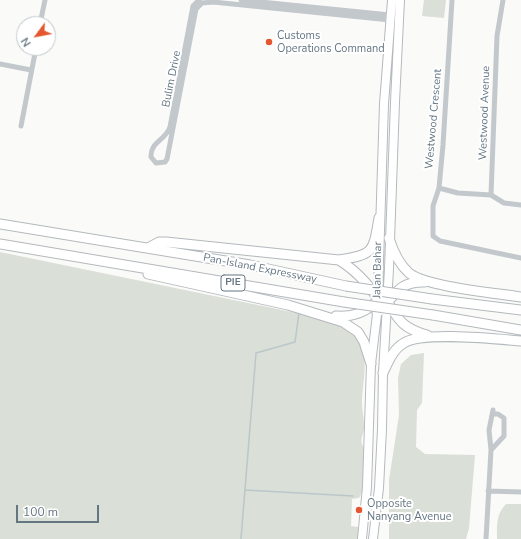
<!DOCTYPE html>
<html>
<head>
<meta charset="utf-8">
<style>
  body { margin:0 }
  #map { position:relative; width:521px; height:539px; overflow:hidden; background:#fafaf8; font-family:"Nunito Sans",sans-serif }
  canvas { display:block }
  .north { position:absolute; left:16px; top:16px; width:40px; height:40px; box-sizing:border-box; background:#fff; border:1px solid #c1c8cd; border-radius:50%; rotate:238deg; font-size:11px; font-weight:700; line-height:16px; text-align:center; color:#657683 }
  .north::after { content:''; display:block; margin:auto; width:14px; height:18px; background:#e4572e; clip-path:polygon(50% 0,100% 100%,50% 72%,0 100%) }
  .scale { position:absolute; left:16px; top:505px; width:83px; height:18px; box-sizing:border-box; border:2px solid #657683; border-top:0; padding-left:5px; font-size:12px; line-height:14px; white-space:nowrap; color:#657683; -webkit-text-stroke:3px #fff; paint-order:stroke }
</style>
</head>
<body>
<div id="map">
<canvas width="521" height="539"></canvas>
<div class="north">N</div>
<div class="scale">100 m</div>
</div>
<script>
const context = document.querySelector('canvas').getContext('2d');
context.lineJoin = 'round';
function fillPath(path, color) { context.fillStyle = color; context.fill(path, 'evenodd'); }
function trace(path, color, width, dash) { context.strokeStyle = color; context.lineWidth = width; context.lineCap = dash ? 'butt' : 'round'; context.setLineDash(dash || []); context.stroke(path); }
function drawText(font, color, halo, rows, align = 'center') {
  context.font = font + ' "Nunito Sans",sans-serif'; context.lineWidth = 4; context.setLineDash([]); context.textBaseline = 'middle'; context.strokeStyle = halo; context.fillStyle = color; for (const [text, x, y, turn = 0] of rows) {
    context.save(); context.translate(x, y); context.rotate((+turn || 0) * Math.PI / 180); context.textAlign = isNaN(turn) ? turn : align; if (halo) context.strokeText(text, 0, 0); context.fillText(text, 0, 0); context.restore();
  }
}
const green = new Path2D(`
  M424 0H446L444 18 422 16Z
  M0 252 321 318C334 323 347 326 356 337 371 353 362 384 362 403 362 411 364 418 364 425 365 434 358 439 364 448 363 461 366 490 359 498L352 499 351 526 358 527V539H0Z
  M424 353 422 403 417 410 416 447 425 454 475 455 469 528 466 539H389V480L399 415 398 378 401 364 411 355Z
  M506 504H521V539H497C497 525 496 514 506 504Z`);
const stream = new Path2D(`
  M245 490 353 496
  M241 539 256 353 295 342 299 313`);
const street = new Path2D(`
  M199 0 193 6 170 127C166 140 150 142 151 157L156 163 165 162 167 159 196 9 202 3 213 2 390 20
  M241 0 390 15
  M452 0 443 145 439 188 433 206V236L440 241 521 258
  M40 24 45 0
  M0 64 31 70
  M21 126 36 48
  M439 188 458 193 491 195
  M491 195 497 36 503 0
  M491 195 504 203 521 205
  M491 450 504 436V418L498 414H493
  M488 491 521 492
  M486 539 491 450 489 430 493 410`);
const primary = new Path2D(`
  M378 293 384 104 392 0
  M362 539 367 487 371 364 378 306
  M373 539 379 488 382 429 383 373 389 269 395 102 400 0`);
const highway = new Path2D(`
  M0 224 250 265 346 286
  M389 238C393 251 399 264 409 273 427 287 496 293 521 297
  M0 244 344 302
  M148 248 159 242H166L339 260C374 254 373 253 379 218
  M339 260C360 273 373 290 386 311
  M148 274 288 305 343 322 358 332 364 342 371 364
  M378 288C397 312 394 326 427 335
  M432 299 521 310
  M377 313C395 297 397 281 425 282
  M433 315 521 330
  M336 316C351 317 363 314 375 303
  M383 373C388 362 393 349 404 343 422 331 496 339 521 341`);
const highwayBridge = new Path2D(`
  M346 286 432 299
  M344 302 433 315`);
const markers = [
  [269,42,4,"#e4572e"],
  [359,510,4,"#e4572e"]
];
const shields = [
  [233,283,24]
];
const shieldNames = [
  ["PIE",233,283]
];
const poiNames = [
  ["Customs",277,36],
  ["Operations Command",277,49],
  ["Opposite",367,504],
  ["Nanyang Avenue",367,517]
];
const streetNames = [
  ["Bulim Drive",172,79,-79],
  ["Westwood Avenue",485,113,-88],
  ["Westwood Crescent",434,119,-85],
  ["Pan-Island Expressway",260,269,11],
  ["Jalan Bahar",378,270,-89]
];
fillPath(green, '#dadfd7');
trace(stream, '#bbc7cb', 1.5);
trace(primary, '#b5babe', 10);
trace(highway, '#b4b9bd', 11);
trace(street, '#c3c8cc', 5);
trace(primary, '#fff', 8);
trace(highway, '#fff', 9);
trace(highwayBridge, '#b4b9bd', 11, []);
trace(highwayBridge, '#fff', 9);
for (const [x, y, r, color] of markers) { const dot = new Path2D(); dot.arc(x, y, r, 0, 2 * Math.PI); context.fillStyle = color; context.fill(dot); trace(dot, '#fff', 1.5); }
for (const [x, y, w] of shields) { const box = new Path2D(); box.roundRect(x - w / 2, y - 8, w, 16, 3); context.fillStyle = '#fff'; context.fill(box); trace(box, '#657683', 1); }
drawText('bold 10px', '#657683', null, shieldNames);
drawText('11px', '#657683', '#fff', poiNames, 'left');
drawText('11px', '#657683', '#fff', streetNames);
</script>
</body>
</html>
